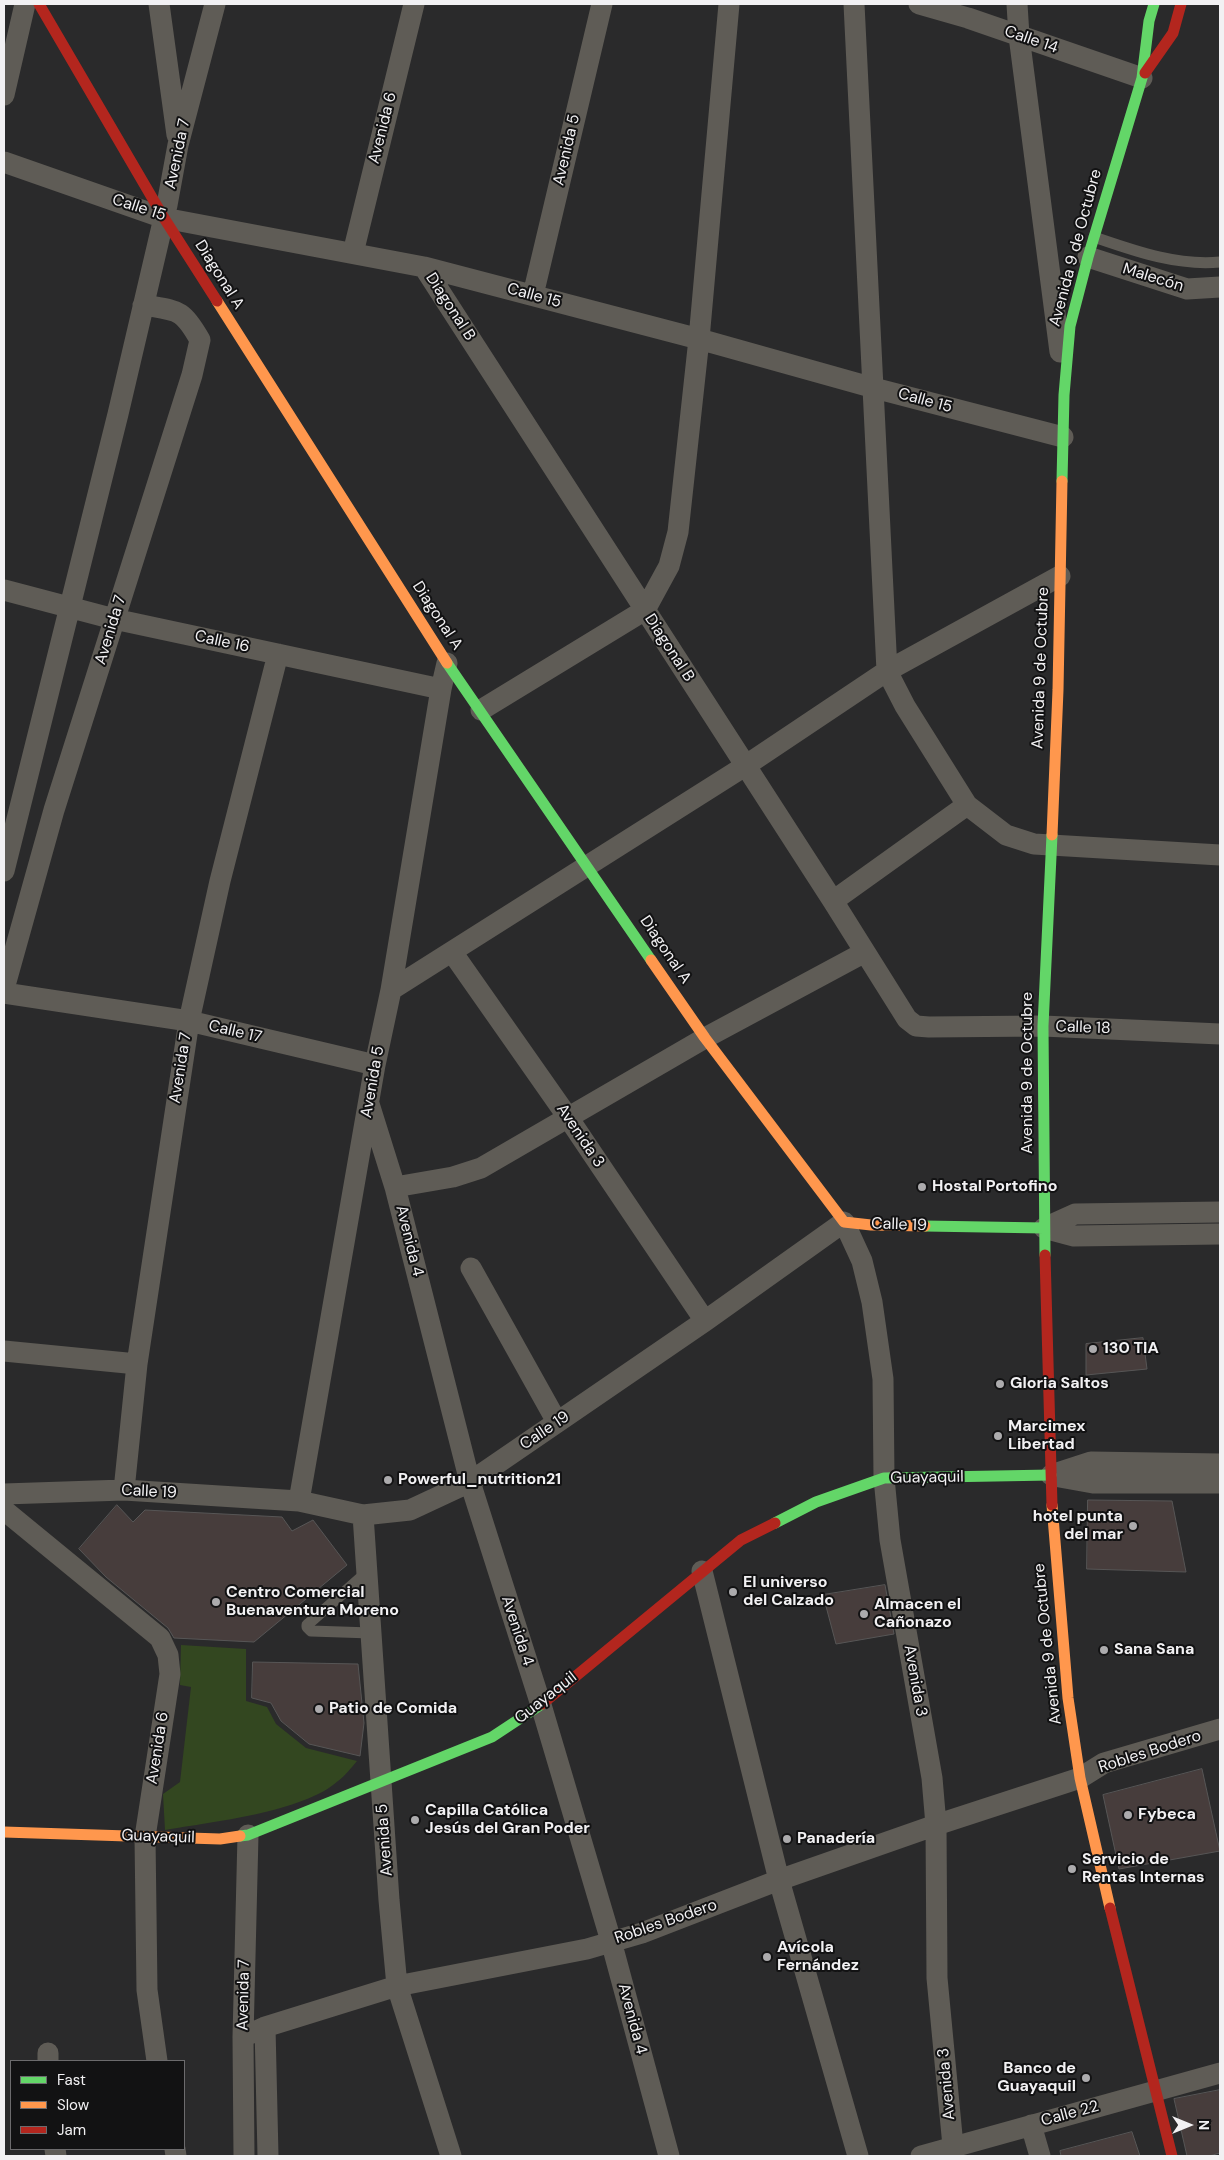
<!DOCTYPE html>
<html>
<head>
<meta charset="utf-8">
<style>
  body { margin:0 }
  #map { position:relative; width:1224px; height:2160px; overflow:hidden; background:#2a2a2b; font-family:"DM Sans",sans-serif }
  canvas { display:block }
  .frame { position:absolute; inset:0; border:5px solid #f2f1f3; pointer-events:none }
  .legend { position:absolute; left:10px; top:2060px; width:175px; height:90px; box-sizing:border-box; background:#121213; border:1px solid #6c6b6d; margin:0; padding:6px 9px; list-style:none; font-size:15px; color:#f2f1f3 }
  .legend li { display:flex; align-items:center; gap:10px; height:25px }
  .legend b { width:25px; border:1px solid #6c6b6d }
  .north { position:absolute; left:1164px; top:2100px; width:50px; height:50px; -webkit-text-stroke:4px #121213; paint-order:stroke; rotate:90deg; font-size:14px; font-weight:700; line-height:20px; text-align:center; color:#f2f1f3 }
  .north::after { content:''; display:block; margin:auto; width:18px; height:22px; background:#f2f1f3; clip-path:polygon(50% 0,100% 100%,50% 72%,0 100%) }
</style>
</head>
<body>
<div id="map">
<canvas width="1224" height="2160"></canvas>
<div class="frame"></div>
<ul class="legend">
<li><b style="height:6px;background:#63d668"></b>Fast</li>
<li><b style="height:6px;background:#ff974d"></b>Slow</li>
<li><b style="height:6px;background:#b3261e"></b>Jam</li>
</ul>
<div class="north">N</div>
</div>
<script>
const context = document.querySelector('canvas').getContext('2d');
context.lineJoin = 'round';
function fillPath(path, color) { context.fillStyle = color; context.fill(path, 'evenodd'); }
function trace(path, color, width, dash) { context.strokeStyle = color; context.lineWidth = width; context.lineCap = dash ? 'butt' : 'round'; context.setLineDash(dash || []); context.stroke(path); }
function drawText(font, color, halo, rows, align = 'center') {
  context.font = font + ' "DM Sans",sans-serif'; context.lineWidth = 4; context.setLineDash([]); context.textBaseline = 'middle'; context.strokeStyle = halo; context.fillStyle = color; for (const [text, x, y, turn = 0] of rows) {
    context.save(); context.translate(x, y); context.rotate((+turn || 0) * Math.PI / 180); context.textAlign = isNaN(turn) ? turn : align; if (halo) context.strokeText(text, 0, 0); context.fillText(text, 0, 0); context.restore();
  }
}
const green = new Path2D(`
  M181 1645 246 1649V1701L267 1707 276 1724 306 1748 357 1761C351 1768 345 1776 338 1781 304 1812 211 1822 165 1830L163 1794 180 1782 191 1687 180 1685Z`);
const building = new Path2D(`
  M1143 1338 1147 1369 1086 1375V1344Z
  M1088 1500 1172 1501 1186 1572 1087 1569Z
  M117 1505 133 1522 145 1510 282 1517 292 1531 313 1520 347 1565 254 1642 174 1638 168 1628 106 1577 79 1549Z
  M885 1585 894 1634 836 1644 823 1595Z
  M253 1662 358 1664 364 1723 360 1756 309 1744 281 1721 271 1703 252 1698Z
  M1202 1769 1220 1851 1119 1869 1103 1795Z
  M1220 2090V2153L1209 2156H1187L1174 2099Z
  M1132 2132 1140 2156H1061L1060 2151Z`);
const lane = new Path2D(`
  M1094 237C1135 251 1176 266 1220 262
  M366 1573 307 1625V1627L311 1631 371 1633`);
const street = new Path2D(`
  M159 4 177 135
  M854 4 887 671 905 706 967 805 1006 835 1034 844 1220 855
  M919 4 968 18 1142 78
  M1017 4 1019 36 1060 352
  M4 95 25 4
  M4 162 164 218 424 267 699 339 874 388 1063 437
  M353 253 414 4
  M1088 257 1187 289 1220 287
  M424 267 833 901 907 1019 916 1026 929 1027 1043 1026 1220 1034
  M533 295 602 4
  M4 590 114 619 441 689
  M481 710 645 610 669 566 678 532 699 339 729 4
  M4 871 118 414 167 205 178 145 215 4
  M833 901 967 805
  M452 952 567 1116 705 1321
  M4 989 54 810 192 375 200 340C182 308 178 311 143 305
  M391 990 745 766 887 671 1060 576
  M4 993 189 1021 375 1065
  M369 1104 395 1187 470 1482 541 1705 611 1941 669 2156
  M395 1187 453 1177 481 1168 705 1038 865 952
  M1044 1228 1075 1214 1220 1212
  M1044 1228 1074 1236 1220 1234
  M471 1268 557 1422
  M4 1351 137 1364
  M1051 1475 1091 1462 1220 1464
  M1054 1476 1093 1483H1220
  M124 1490 137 1364 189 1021 220 881 278 654
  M4 1494 124 1490 299 1501 363 1515 410 1510 470 1482 705 1321 844 1222 862 1261 872 1302 883 1379 884 1478 890 1540 932 1778 936 1825 937 1978 953 2146
  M299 1501 375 1065 391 990 441 689 447 663
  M4 1510 160 1638 168 1655 170 1674 145 1837 147 1990 157 2061
  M363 1515 389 1900 397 1986 451 2156
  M702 1571 779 1880 858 2156
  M265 2027 268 2156
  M243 2037 265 2027 397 1986 587 1949 642 1933 779 1880 936 1825 1080 1778 1104 1763 1220 1729
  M48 2053V2061
  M1031 2125 1040 2156
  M55 2149 56 2156
  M175 2149 176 2156
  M244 2156 243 2037 248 1835
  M921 2156 1220 2073`);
const fast = new Path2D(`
  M1062 481 1064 395 1070 326 1088 257 1142 78 1149 21 1154 4
  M447 663 651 960
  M925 1226 1044 1228
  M1045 1255 1043 1026 1052 835
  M775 1523 816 1502 884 1478 1051 1475
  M240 1836 248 1835 492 1737 542 1704`);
const slow = new Path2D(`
  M217 301 447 663
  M1052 835 1058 690 1062 481
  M651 960 705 1038 844 1222 871 1225 925 1226
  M1052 1505 1068 1698 1080 1778 1110 1908
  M4 1832 220 1839 240 1836`);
const jam = new Path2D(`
  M39 4 164 218 217 301
  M1145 73 1173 33 1181 4
  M1045 1255 1052 1505
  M542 1704 741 1540 775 1523
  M1110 1908 1172 2156`);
const markers = [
  [922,1187,5,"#acabad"],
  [1093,1349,5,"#acabad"],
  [1000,1384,5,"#acabad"],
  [998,1436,5,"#acabad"],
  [388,1480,5,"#acabad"],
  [1133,1526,5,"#acabad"],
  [733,1592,5,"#acabad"],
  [216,1602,5,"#acabad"],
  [864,1614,5,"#acabad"],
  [1104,1650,5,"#acabad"],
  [319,1709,5,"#acabad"],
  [1128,1815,5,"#acabad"],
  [415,1820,5,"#acabad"],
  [787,1839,5,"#acabad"],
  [1072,1869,5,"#acabad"],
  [767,1957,5,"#acabad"],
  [1086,2078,5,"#acabad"]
];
const streetNames = [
  ["Calle 14",1031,40,19],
  ["Avenida 6",383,128,-76],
  ["Avenida 5",567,150,-77],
  ["Avenida 7",178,154,-78],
  ["Calle 15",139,208,18],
  ["Avenida 9 de Octubre",1076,248,-75],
  ["Diagonal A",219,275,58],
  ["Malecón",1153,278,17],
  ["Calle 15",534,296,15],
  ["Diagonal B",450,307,57],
  ["Calle 15",925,401,15],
  ["Diagonal A",437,616,57],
  ["Avenida 7",111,630,-73],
  ["Calle 16",222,642,12],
  ["Diagonal B",669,648,57],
  ["Avenida 9 de Octubre",1041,668,-88],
  ["Diagonal A",665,950,56],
  ["Calle 18",1083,1028,2],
  ["Calle 17",235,1032,13],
  ["Avenida 7",181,1068,-81],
  ["Avenida 9 de Octubre",1028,1073,-90],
  ["Avenida 5",373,1082,-80],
  ["Avenida 3",580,1136,56],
  ["Calle 19",899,1225,2],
  ["Avenida 4",409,1241,76],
  ["Calle 19",545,1431,-34],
  ["Guayaquil",927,1478,-1],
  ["Calle 19",149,1492,3],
  ["Avenida 4",517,1631,72],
  ["Avenida 9 de Octubre",1048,1644,-96],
  ["Avenida 3",915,1681,80],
  ["Guayaquil",546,1698,-38],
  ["Avenida 6",158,1748,-81],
  ["Robles Bodero",1150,1752,-18],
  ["Guayaquil",158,1837,2],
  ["Avenida 5",385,1840,-94],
  ["Robles Bodero",666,1922,-19],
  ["Avenida 7",244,1995,-89],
  ["Avenida 4",632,2019,75],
  ["Avenida 3",947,2084,-95],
  ["Calle 22",1070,2114,-15]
];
const poiNames = [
  ["Hostal Portofino",932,1187],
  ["130 TIA",1103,1349],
  ["Gloria Saltos",1010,1384],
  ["Marcimex",1008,1427],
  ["Libertad",1008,1445],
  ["Powerful_nutrition21",398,1480],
  ["hotel punta",1123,1517,"right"],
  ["del mar",1123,1535,"right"],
  ["El universo",743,1583],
  ["del Calzado",743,1601],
  ["Centro Comercial",226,1593],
  ["Buenaventura Moreno",226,1611],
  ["Almacen el",874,1605],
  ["Cañonazo",874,1623],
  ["Sana Sana",1114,1650],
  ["Patio de Comida",329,1709],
  ["Capilla Católica",425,1811],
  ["Jesús del Gran Poder",425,1829],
  ["Fybeca",1138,1815],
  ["Panadería",797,1839],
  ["Servicio de",1082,1860],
  ["Rentas Internas",1082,1878],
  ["Avícola",777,1948],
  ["Fernández",777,1966],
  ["Banco de",1076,2069,"right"],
  ["Guayaquil",1076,2087,"right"]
];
fillPath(green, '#334720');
fillPath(building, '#473d3c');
trace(building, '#575656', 1);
trace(lane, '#5f5c56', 11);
trace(street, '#5f5c56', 21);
trace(fast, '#63d668', 11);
trace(slow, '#ff974d', 11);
trace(jam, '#b3261e', 11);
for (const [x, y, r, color] of markers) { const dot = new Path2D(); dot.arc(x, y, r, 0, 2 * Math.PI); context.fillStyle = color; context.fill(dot); trace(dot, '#121213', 2); }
drawText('16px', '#f2f1f3', '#121213', streetNames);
drawText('bold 16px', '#f2f1f3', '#121213', poiNames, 'left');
</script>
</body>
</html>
